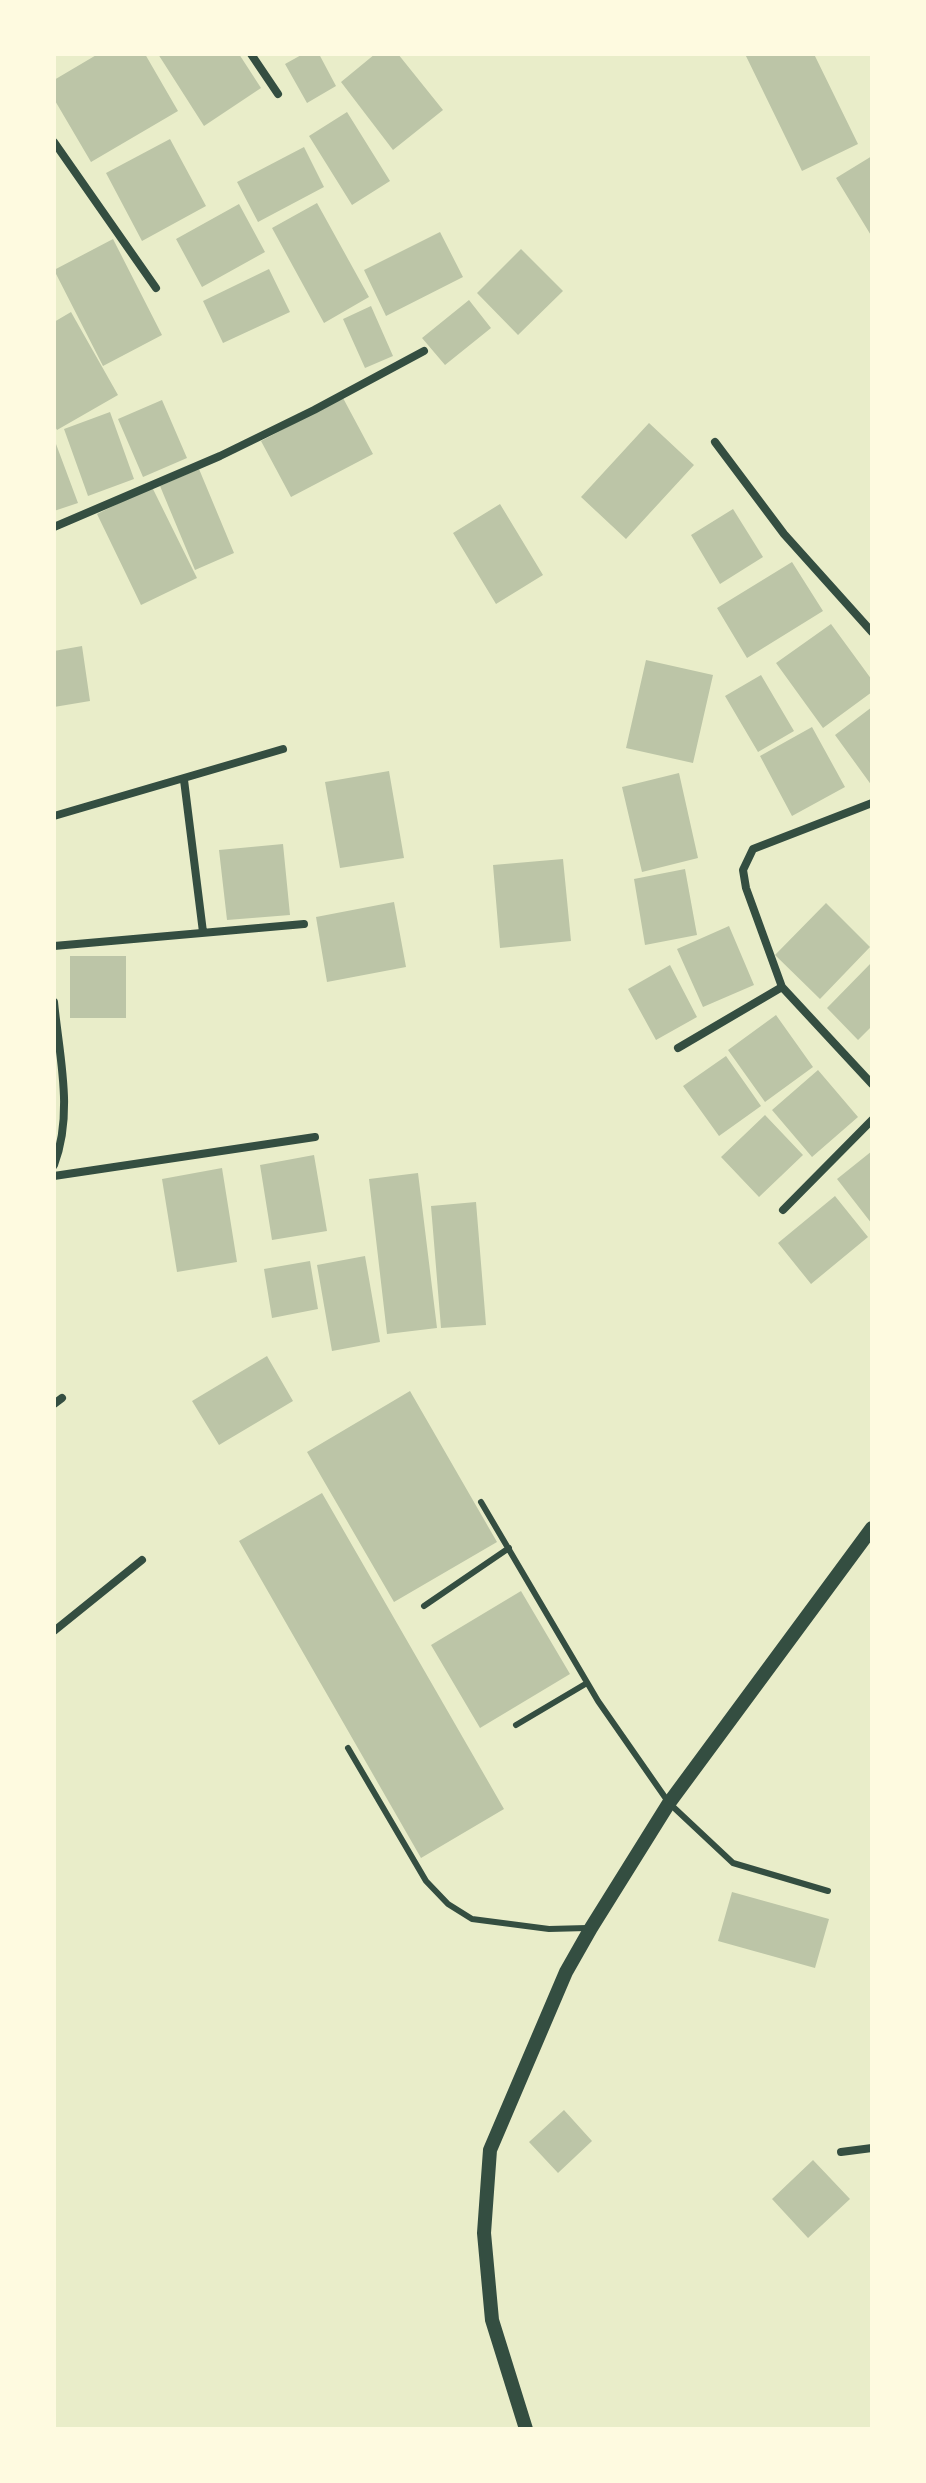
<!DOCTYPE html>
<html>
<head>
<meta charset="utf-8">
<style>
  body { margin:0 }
  #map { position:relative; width:926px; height:2483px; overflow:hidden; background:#e9edc9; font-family:Roboto,sans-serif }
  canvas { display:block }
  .frame { position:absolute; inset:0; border:56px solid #fefae0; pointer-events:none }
</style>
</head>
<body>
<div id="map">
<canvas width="926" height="2483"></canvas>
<div class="frame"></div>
</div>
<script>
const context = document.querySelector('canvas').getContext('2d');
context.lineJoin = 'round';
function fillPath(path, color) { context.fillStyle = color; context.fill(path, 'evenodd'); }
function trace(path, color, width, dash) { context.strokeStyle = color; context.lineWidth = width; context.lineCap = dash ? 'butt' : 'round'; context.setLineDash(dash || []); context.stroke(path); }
const building = new Path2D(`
  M98 54H145L178 111 91 162 54 99V80Z
  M158 54H239L261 88 204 126Z
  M303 54H319L336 86 307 103 285 64Z
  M375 54H398L443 110 393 150 341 82Z
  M745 54H814L858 144 802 171Z
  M347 112 390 181 352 205 309 136Z
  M170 139 206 206 142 241 106 173Z
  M304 147 324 187 258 222 237 182Z
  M872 156V237L836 178Z
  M317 203 369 297 324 323 272 228Z
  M239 204 265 252 202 287 176 239Z
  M440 232 463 277 386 316 364 270Z
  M113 239 162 335 103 366 54 270Z
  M521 249 563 291 518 335 477 293Z
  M269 269 290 312 223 343 203 301Z
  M469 300 491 328 445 365 422 338Z
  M371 306 393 356 365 368 343 319Z
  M71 312 118 395 57 430 54 425V322Z
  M343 398 373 454 291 497 261 441Z
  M162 400 187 458 143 477 118 419Z
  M110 412 134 479 88 496 64 429Z
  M649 423 694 465 626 539 581 497Z
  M56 444 78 503 54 511V445Z
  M199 469 234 553 195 570 160 486Z
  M152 487 197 578 141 605 97 514Z
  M500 504 543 575 496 604 453 533Z
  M733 509 763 557 720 584 691 535Z
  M792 562 823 611 747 658 717 608Z
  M831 624 872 680V692L823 728 776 663Z
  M82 646 90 701 54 707V651Z
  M646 660 713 675 693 763 626 748Z
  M761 675 794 731 758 752 725 696Z
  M872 707V786L835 735Z
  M812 727 845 787 792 816 760 756Z
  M389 771 404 858 340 868 325 782Z
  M679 773 698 858 642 872 622 787Z
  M283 844 290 915 227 920 219 850Z
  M563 859 571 941 500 948 493 865Z
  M685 869 697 935 645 945 634 879Z
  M394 902 406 967 327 982 316 917Z
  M826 903 870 947 820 999 775 955Z
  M729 926 754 985 703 1007 677 949Z
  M70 956H126V1018H70Z
  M872 962V1026L858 1040 827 1008Z
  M670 965 697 1017 656 1040 628 989Z
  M776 1015 813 1067 765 1102 728 1050Z
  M726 1056 761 1106 719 1136 683 1086Z
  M818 1070 858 1117 812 1157 772 1110Z
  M765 1115 803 1155 759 1197 721 1157Z
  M872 1151V1224L837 1179Z
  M314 1155 327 1231 272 1240 260 1165Z
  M222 1168 237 1262 177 1272 162 1179Z
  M418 1173 437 1328 387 1334 369 1179Z
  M835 1196 868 1237 811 1284 778 1243Z
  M476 1202 486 1325 441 1328 431 1206Z
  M365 1256 380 1342 332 1351 317 1265Z
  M310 1261 318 1309 272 1318 264 1269Z
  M267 1356 293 1401 219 1445 192 1401Z
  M410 1391 497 1542 394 1602 307 1452Z
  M322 1493 504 1809 421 1858 239 1541Z
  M521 1591 570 1674 480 1728 431 1645Z
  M732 1892 829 1919 815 1968 718 1941Z
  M564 2110 592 2141 558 2173 529 2142Z
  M813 2160 850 2199 808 2238 772 2199Z`);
const service = new Path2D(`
  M481 1502 598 1701 669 1803 733 1863 828 1891
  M424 1606 509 1548
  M516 1725 587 1683
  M348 1748 426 1881 448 1904 472 1919 549 1929 587 1928`);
const minor = new Path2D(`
  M251 54 278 94
  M54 142 156 288
  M715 442 784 534 872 632
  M54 527 220 456 314 410 424 351
  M184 780 203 932
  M872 803 753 849 743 870 746 888 782 987 872 1084
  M54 816 283 749
  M54 946 304 924
  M54 1002C59 1055 74 1113 54 1165
  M678 1048 782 987
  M54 1176 315 1137
  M783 1210 872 1120
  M54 1404 62 1398
  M54 1631 142 1560
  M841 2152 872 2148`);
const tertiary = new Path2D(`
  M526 2429 492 2320 484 2233 490 2150 566 1972 591 1928 669 1803 872 1528`);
fillPath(building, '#bcc5a7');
trace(service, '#344e41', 6);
trace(minor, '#344e41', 8);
trace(tertiary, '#344e41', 14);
</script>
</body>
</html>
